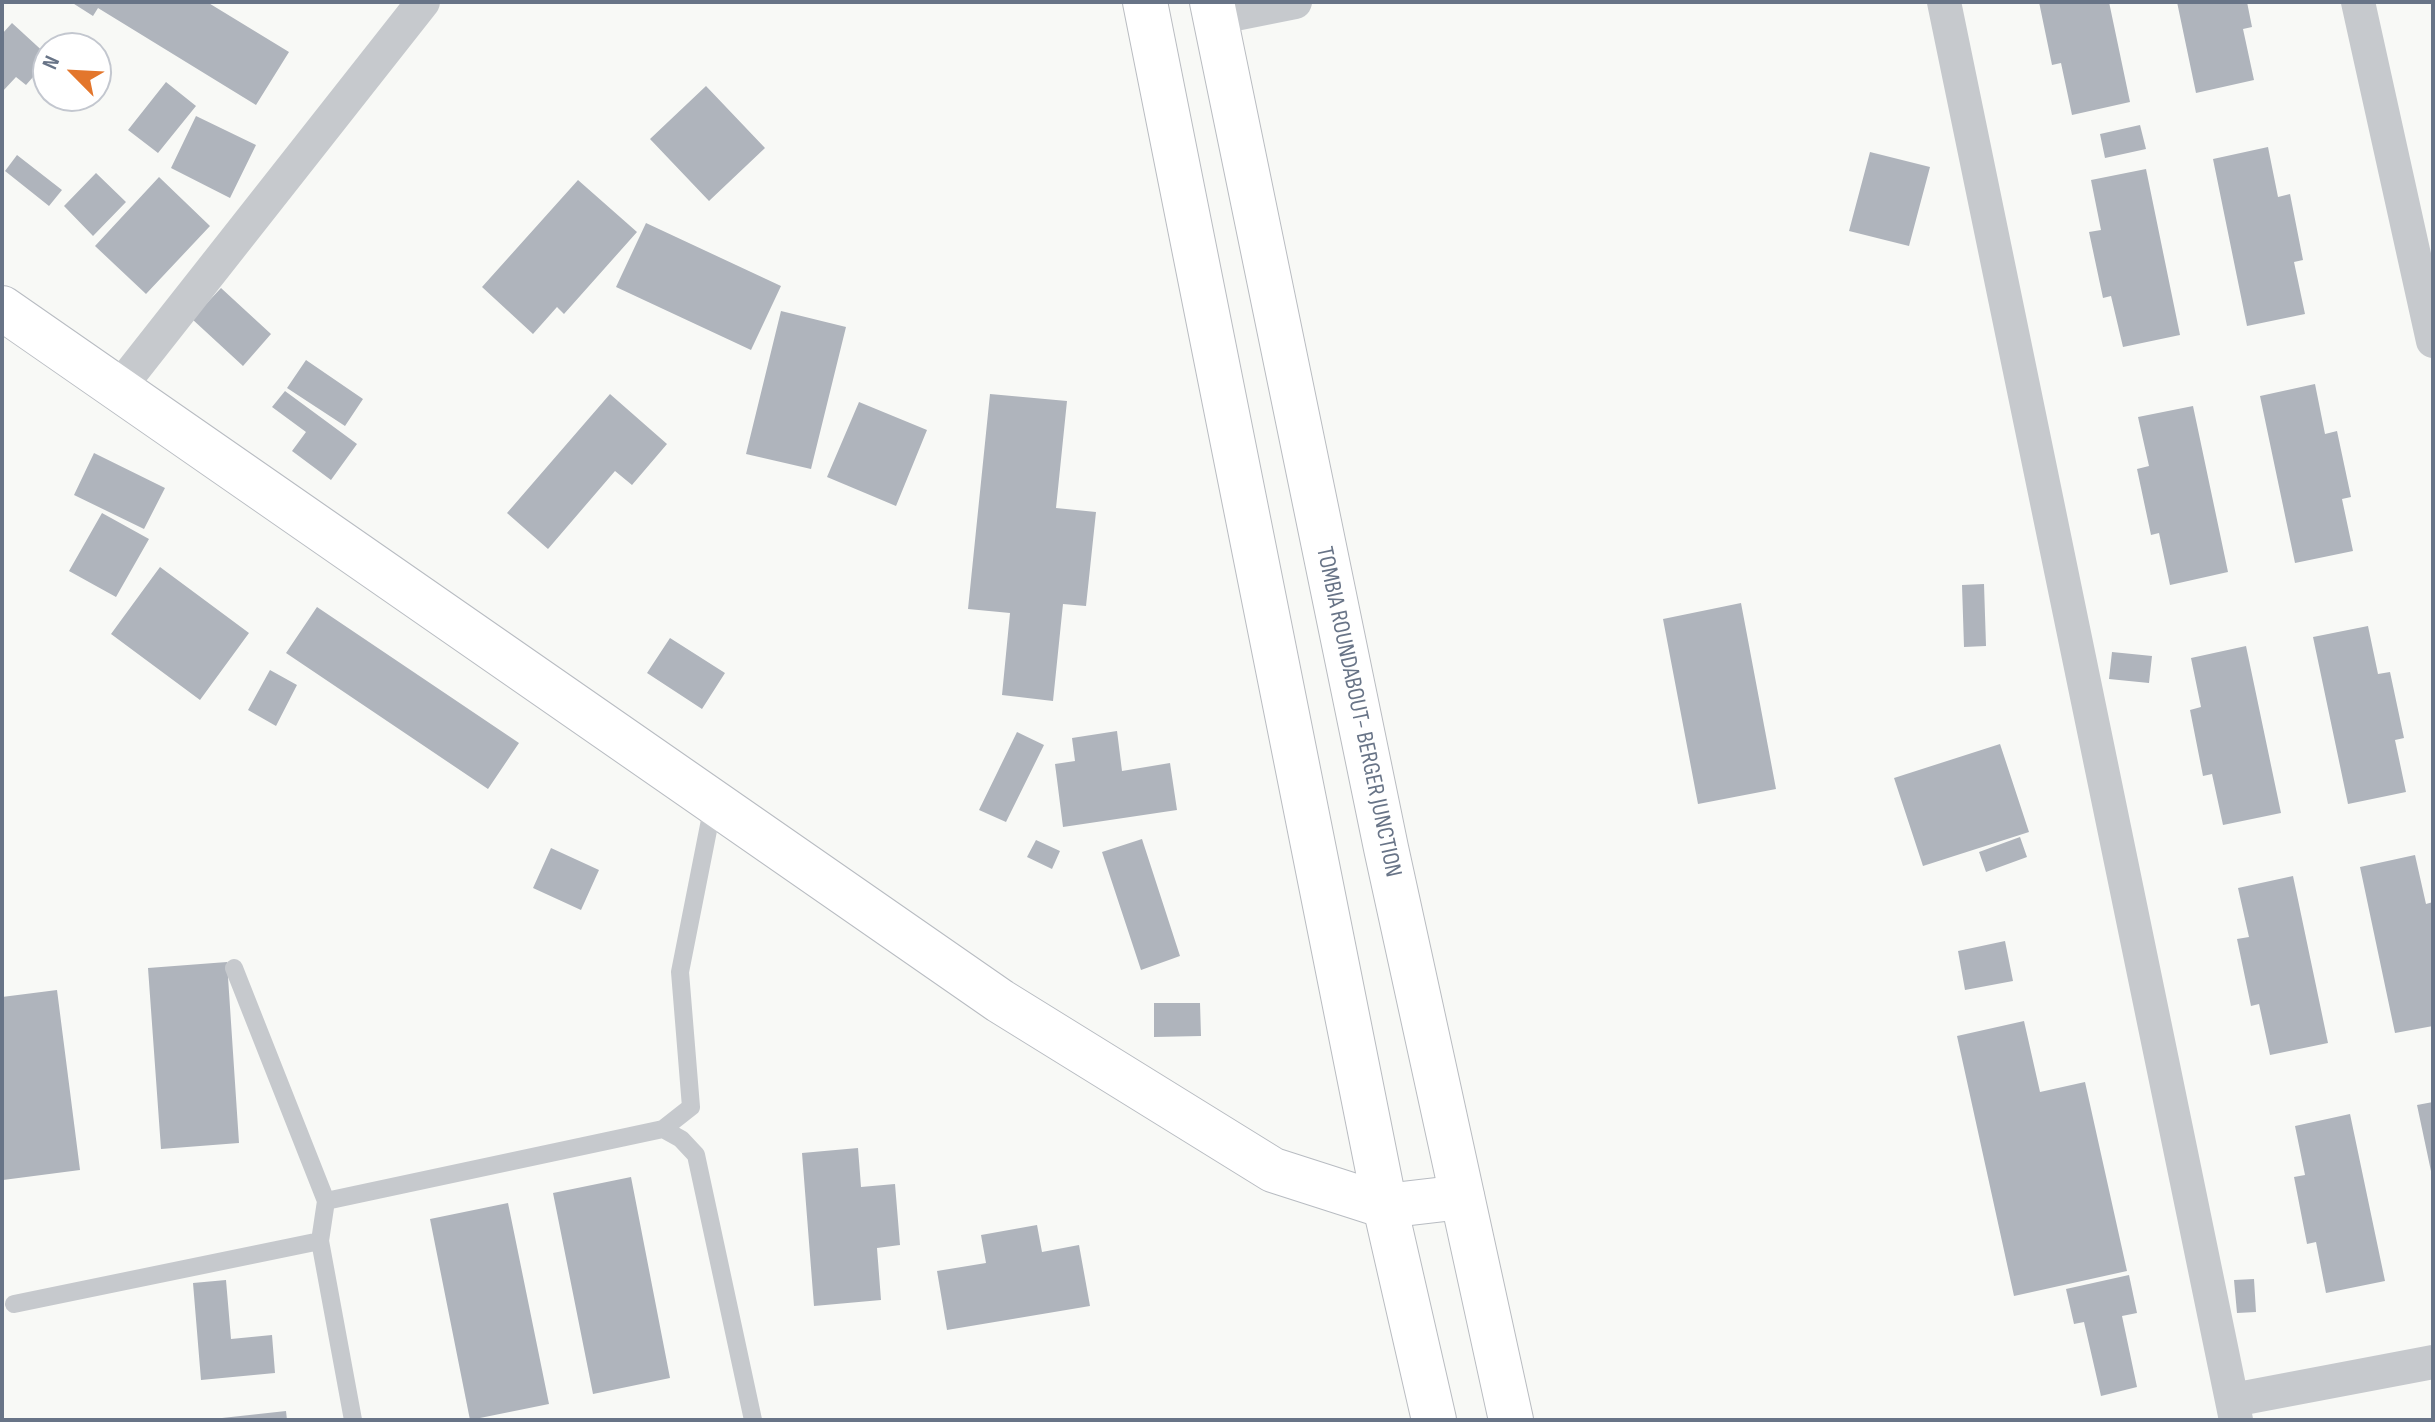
<!DOCTYPE html>
<html>
<head>
<meta charset="utf-8">
<style>
  body { margin:0 }
  #map { position:relative; width:2435px; height:1422px; overflow:hidden; background:#f8f9f6; font-family:"Sofia Sans Condensed",sans-serif }
  canvas { display:block }
  .frame { position:absolute; inset:0; border:4px solid #687487; pointer-events:none }
  .north { position:absolute; left:32px; top:32px; width:80px; height:80px; box-sizing:border-box; background:#fff; border:2px solid #c3c7cf; border-radius:50%; rotate:294deg; font-size:22px; font-weight:700; line-height:32px; text-align:center; color:#687487 }
  .north::after { content:''; display:block; margin:auto; width:28px; height:36px; background:#e3762c; clip-path:polygon(50% 0,100% 100%,50% 72%,0 100%) }
</style>
</head>
<body>
<div id="map">
<canvas width="2435" height="1422"></canvas>
<div class="frame"></div>
<div class="north">N</div>
</div>
<script>
const context = document.querySelector('canvas').getContext('2d');
context.lineJoin = 'round';
function fillPath(path, color) { context.fillStyle = color; context.fill(path, 'evenodd'); }
function trace(path, color, width, dash) { context.strokeStyle = color; context.lineWidth = width; context.lineCap = dash ? 'butt' : 'round'; context.setLineDash(dash || []); context.stroke(path); }
function drawText(font, color, halo, rows, align = 'center') {
  context.font = font + ' "Sofia Sans Condensed",sans-serif'; context.lineWidth = 8; context.setLineDash([]); context.textBaseline = 'middle'; context.strokeStyle = halo; context.fillStyle = color; for (const [text, x, y, turn = 0] of rows) {
    context.save(); context.translate(x, y); context.rotate((+turn || 0) * Math.PI / 180); context.textAlign = isNaN(turn) ? turn : align; if (halo) context.strokeText(text, 0, 0); context.fillText(text, 0, 0); context.restore();
  }
}
const building = new Path2D(`
  M71 2H207L289 52 256 105 98 8 93 16Z
  M2039 2H2109L2130 102 2072 115 2061 63 2052 65Z
  M2177 2H2247L2252 27 2243 29 2254 80 2196 93Z
  M12 23 48 56V60L26 85 16 77 2 92V34Z
  M166 82 196 106 158 153 128 130Z
  M706 86 765 148 709 201 650 139Z
  M196 116 256 145 230 198 171 168Z
  M2140 125 2146 149 2105 158 2100 134Z
  M2268 147 2278 197 2290 194 2303 260 2294 262 2305 314 2247 326 2213 159Z
  M1870 152 1930 167 1909 246 1849 231Z
  M17 155 62 190 49 206 5 171Z
  M2146 169 2180 335 2123 347 2111 296 2103 298 2089 232 2101 230 2091 180Z
  M96 173 126 202 93 236 64 206Z
  M159 177 210 226 146 294 95 246Z
  M578 180 637 232 564 314 557 307 533 334 482 287Z
  M646 223 781 286 751 350 616 287Z
  M221 288 271 334 243 366 192 319Z
  M781 311 846 327 811 469 746 454Z
  M306 360 363 399 345 426 287 388Z
  M2315 384 2325 434 2337 431 2351 497 2342 499 2353 551 2295 563 2260 396Z
  M285 391 357 444 331 480 292 451 306 432 272 407Z
  M610 394 667 444 632 485 615 471 548 549 507 513Z
  M990 394 1067 401 1056 508 1096 512 1086 606 1063 604 1053 701 1002 695 1010 613 968 609Z
  M859 402 927 430 896 506 827 477Z
  M2193 406 2228 572 2170 585 2159 533 2151 535 2137 469 2149 466 2138 417Z
  M94 453 165 488 144 529 74 495Z
  M102 513 149 539 116 597 69 571Z
  M160 567 249 633 200 700 111 634Z
  M1984 584 1986 646 1964 647 1962 585Z
  M1741 603 1776 789 1698 804 1663 619Z
  M317 607 519 743 488 789 286 653Z
  M2368 626 2378 674 2390 672 2404 738 2395 740 2406 792 2348 804 2313 637Z
  M670 638 725 673 702 709 647 673Z
  M2246 646 2281 813 2223 825 2212 774 2203 776 2190 710 2201 707 2191 658Z
  M2112 652 2152 656 2149 683 2109 679Z
  M270 670 297 685 276 726 248 710Z
  M1117 731 1122 771 1170 763 1177 810 1063 827 1055 764 1075 761 1072 738Z
  M1017 732 1044 745 1006 822 979 810Z
  M2000 744 2029 832 1923 866 1894 778Z
  M2020 837 2027 857 1986 872 1979 852Z
  M1142 839 1180 956 1141 970 1102 852Z
  M1036 840 1060 851 1052 869 1027 857Z
  M551 848 599 870 581 910 533 888Z
  M2415 855 2426 904 2433 902V1026L2395 1033 2360 867Z
  M2293 876 2328 1043 2270 1055 2259 1004 2251 1006 2237 939 2249 937 2238 888Z
  M2005 941 2013 981 1965 990 1958 951Z
  M227 962 239 1143 161 1149 148 968Z
  M57 990 80 1170 3 1180 2 997Z
  M1154 1003H1200L1201 1036 1154 1037Z
  M2024 1021 2040 1092 2085 1082 2127 1271 2014 1296 1957 1036Z
  M2433 1102V1176H2432L2417 1105Z
  M2350 1114 2385 1281 2326 1293 2316 1242 2307 1244 2294 1177 2305 1175 2295 1126Z
  M858 1148 861 1187 895 1184 900 1245 877 1248 881 1300 814 1306 802 1153Z
  M631 1177 670 1378 593 1394 553 1193Z
  M508 1203 549 1404 470 1420 430 1219Z
  M1037 1225 1042 1252 1079 1245 1090 1306 947 1330 937 1271 986 1263 981 1235Z
  M2129 1275 2137 1313 2122 1316 2137 1387 2101 1396 2084 1322 2074 1324 2066 1289Z
  M2254 1279 2256 1312 2237 1313 2234 1280Z
  M226 1280 231 1339 272 1335 275 1373 201 1380 193 1283Z
  M286 1411 287 1420H222V1418Z`);
const lane = new Path2D(`
  M234 968 326 1201 320 1241 353 1420
  M663 1129 691 1107 680 972 713 805
  M326 1201 663 1129 681 1139 696 1155 753 1420
  M14 1304 320 1241`);
const street = new Path2D(`
  M1944 2 2236 1420
  M2358 2 2433 341
  M1215 18 1295 2
  M119 388 423 2
  M2233 1400 2433 1362`);
const secondary = new Path2D(`
  M2 308 1000 1001 1273 1170 1385 1206 1462 1197`);
const primary = new Path2D(`
  M1145 2 1385 1206 1434 1420
  M1212 2 1386 848 1511 1420`);
const streetNames = [
  ["TOMBIA ROUNDABOUT- BERGER JUNCTION",1358,712,78]
];
fillPath(building, '#afb4bc');
trace(secondary, '#b8bcc2', 46);
trace(primary, '#b9bcc1', 46);
trace(lane, '#c6c9cd', 18);
trace(street, '#c6c9cd', 34);
trace(secondary, '#fff', 44);
trace(primary, '#fff', 44);
drawText('24px', '#687487', '#fff', streetNames);
</script>
</body>
</html>
